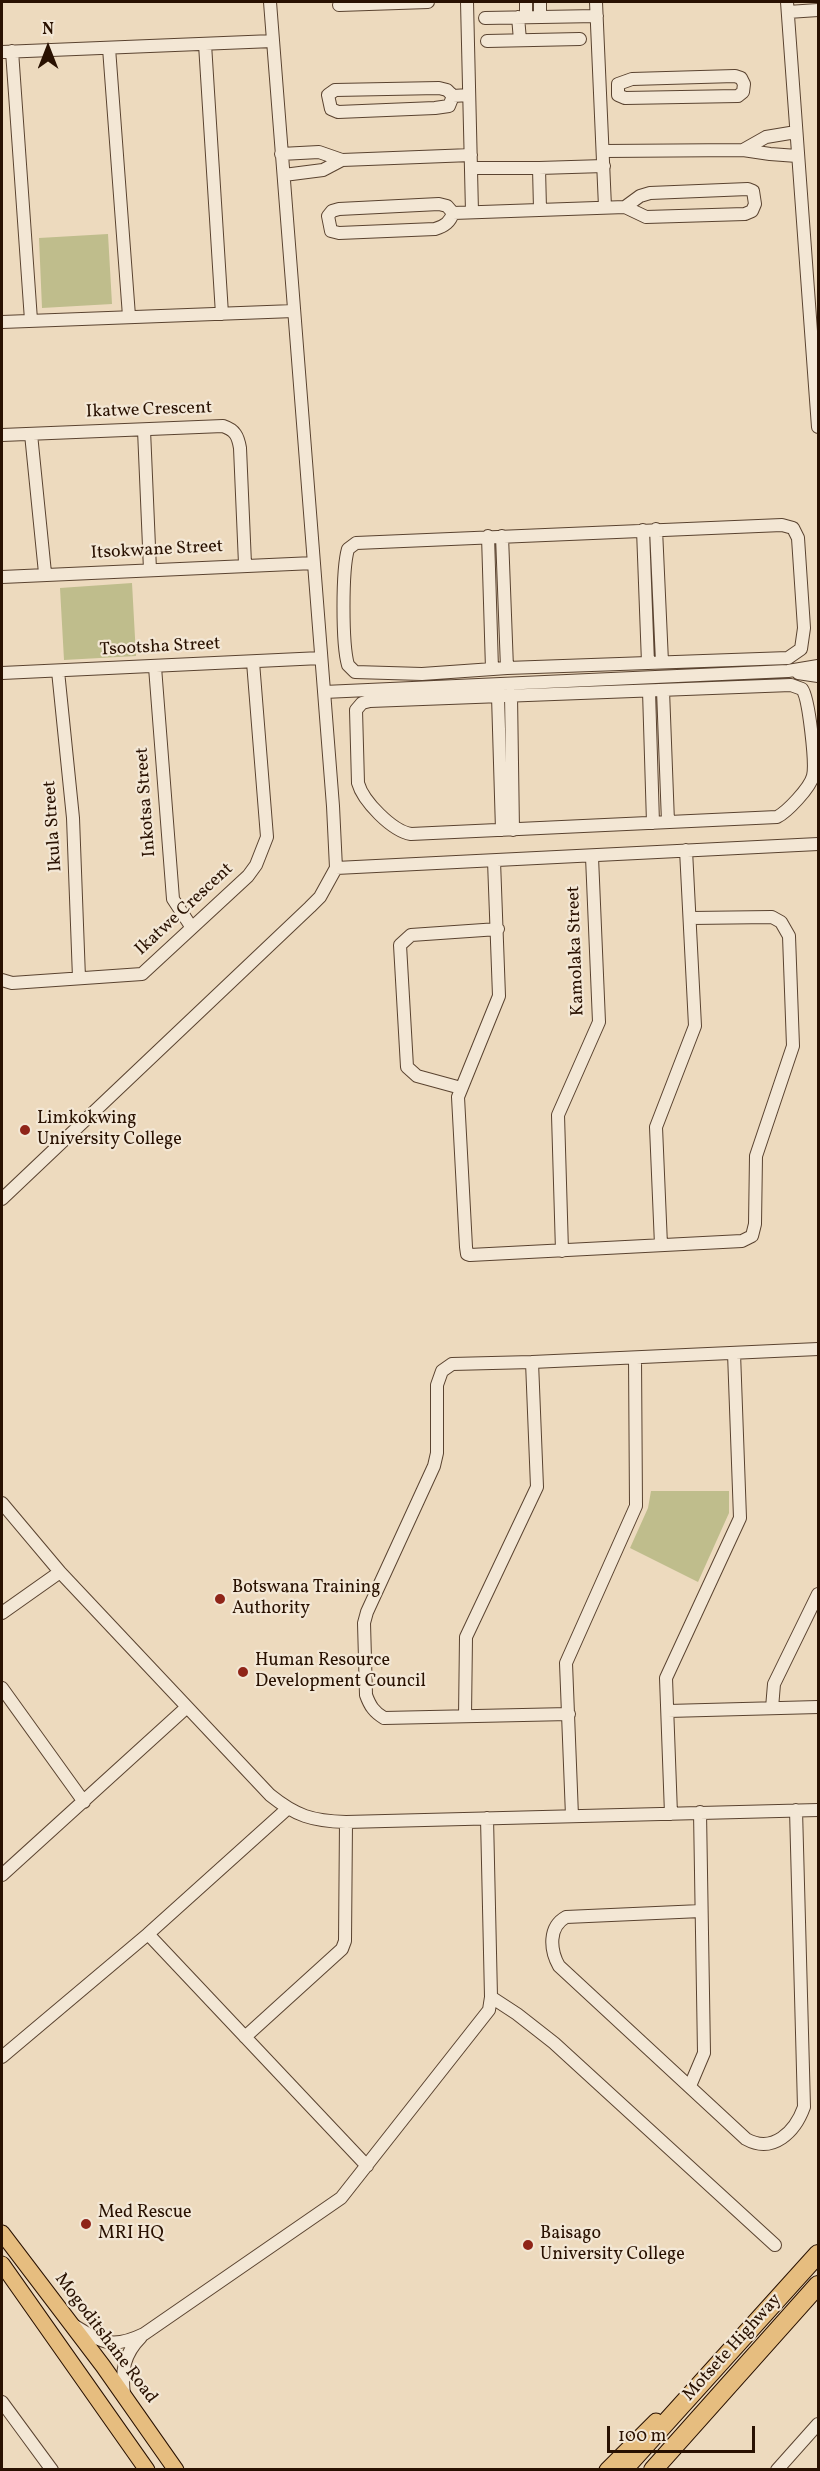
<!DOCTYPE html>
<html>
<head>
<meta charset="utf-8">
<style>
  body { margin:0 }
  #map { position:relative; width:820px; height:2471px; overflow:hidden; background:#eddabe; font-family:Vollkorn,serif }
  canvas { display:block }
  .frame { position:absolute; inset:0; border:3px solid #291101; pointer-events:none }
  .north { position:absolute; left:18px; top:18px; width:60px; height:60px; -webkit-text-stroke:4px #f3e7d5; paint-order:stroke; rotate:0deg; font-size:16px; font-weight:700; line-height:24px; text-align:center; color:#291101 }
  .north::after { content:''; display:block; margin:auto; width:21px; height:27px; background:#291101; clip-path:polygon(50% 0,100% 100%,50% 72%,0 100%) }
  .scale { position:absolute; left:607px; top:2426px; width:148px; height:27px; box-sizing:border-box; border:3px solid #291101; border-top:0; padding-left:8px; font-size:18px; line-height:21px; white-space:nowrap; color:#291101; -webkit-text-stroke:4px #f3e7d5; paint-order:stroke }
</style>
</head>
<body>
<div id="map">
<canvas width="820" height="2471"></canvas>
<div class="frame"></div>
<div class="north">N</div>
<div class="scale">100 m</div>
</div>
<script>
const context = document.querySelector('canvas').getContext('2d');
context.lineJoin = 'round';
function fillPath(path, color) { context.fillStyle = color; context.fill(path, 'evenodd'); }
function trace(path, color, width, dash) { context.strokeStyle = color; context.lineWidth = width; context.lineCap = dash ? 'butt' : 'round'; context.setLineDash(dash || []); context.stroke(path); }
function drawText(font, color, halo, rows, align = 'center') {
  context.font = font + ' Vollkorn,serif'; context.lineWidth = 4.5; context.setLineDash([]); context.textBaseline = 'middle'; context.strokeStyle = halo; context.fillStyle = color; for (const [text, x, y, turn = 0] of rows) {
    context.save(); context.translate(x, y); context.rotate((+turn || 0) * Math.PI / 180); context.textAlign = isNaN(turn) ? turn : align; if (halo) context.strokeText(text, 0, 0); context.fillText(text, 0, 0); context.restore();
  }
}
const green = new Path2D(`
  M108 234 112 304 42 308 39 238Z
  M132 583 136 656 64 660 60 588Z
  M651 1491H729V1513L698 1582 630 1548 648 1508Z`);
const minor = new Path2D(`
  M467 2 472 212
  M526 2V17
  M540 2V17
  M596 2 605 207
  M787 2 818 427
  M339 5 428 2
  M788 12 818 10
  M518 17 520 40
  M485 18 597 16
  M487 41 580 39
  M205 44 222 314
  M109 48 129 316
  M12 51 31 320
  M2 52 273 41
  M735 76 741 78 744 84 743 92 738 96 625 98 618 95V84L632 79Z
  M453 96 449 106 435 108 338 112 331 109 328 95 335 90 439 88 447 90 453 96 469 95
  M743 150 766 137 796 132
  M604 151 743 150 770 154 797 156
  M281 154 319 152 342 160 471 155
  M472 168H539L540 209
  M539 168 604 166
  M284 175 323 170 342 160
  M453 213C450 222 445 226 435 229L339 233 331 231 328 216 332 211 339 209 439 204 447 206 453 213 625 207 646 217 745 214 752 211 755 204 753 191 748 189 650 193 640 196 625 207
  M2 322 294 311
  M144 430 150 570
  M31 434 45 573
  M2 435 223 426C235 430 238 436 240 448L245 564
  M782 525 793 528 798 538 804 628 801 649 788 658 507 668 422 674 355 672 348 665C342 644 342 570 348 549L356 543Z
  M656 529 662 662
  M643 530 648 663
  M488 536 492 669
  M502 536 507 668
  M2 577 314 563
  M155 667 173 899 192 928
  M58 671 73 818 79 978
  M2 673 321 658
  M798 673 818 676
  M791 685 802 689C809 698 816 764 813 776 810 788 787 812 777 817L411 834C392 831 363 801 358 783L356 710 362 703 370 701Z
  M663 690 668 822
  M649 691 653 823
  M324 692 788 671 818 666
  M511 695 513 830
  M498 696 502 830
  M494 861 499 996 458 1097 466 1247 467 1254 470 1255 742 1241 752 1236 755 1224 756 1156 793 1046 789 936 781 922 772 917 691 918
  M336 868 818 844
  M2 980 12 983 142 974 248 876 256 865 267 837 253 662
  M461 1088 417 1076 407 1067 400 945 411 935 498 929
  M2 1199 310 907 320 897 336 868 333 806 270 2
  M661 1245 656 1127 695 1026 686 850
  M562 1251 558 1115 599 1022 592 857
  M2 1503 60 1572 270 1795C296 1816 312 1821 346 1822L818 1810
  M2 1613 60 1572
  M2 1688 84 1802
  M772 1708 774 1684 818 1594
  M668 1711 818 1707
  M569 1714 384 1718C374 1712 370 1706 366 1695L364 1623 367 1612 434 1466 437 1453V1385L442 1371 452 1364 532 1362 818 1349
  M465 1716 466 1637 537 1487 532 1362
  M671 1814 666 1678 740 1518 734 1353
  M572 1816 566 1663 636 1506 635 1358
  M2 1875 187 1707
  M701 1911 566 1917C548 1927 550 1950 559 1966L746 2139C773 2154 795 2132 804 2107L796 1810
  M148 1934 367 2166
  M491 1997 517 2014 554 2043 775 2245
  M245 2037 342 1949 345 1941 346 1822
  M2 2057 148 1934 287 1809
  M690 2086 704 2053 700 1812
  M75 2326C102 2343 113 2349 144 2334L341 2198 489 2010 491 1997 487 1818
  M124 2394C121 2371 124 2354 141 2337
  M2 2402 52 2470
  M777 2470 818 2424`);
const major = new Path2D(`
  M2 2233 103 2366 176 2470
  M2 2264 147 2470
  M607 2470 656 2421`);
const highway = new Path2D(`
  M623 2470 818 2254
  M653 2470 818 2285`);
const markers = [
  [25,1130,6,"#8f2418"],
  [220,1599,6,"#8f2418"],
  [243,1672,6,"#8f2418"],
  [86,2224,6,"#8f2418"],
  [528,2245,6,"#8f2418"]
];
const streetNames = [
  ["Ikatwe Crescent",149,411,-2],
  ["Itsokwane Street",157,551,-3],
  ["Tsootsha Street",160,648,-3],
  ["Inkotsa Street",147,802,-94],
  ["Ikula Street",54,826,-94],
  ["Ikatwe Crescent",185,910,-43],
  ["Kamolaka Street",577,951,-92],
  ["Mogoditshane Road",105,2339,53],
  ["Motsete Highway",733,2348,-48]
];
const poiNames = [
  ["Limkokwing",37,1120],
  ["University College",37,1141],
  ["Botswana Training",232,1589],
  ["Authority",232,1610],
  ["Human Resource",255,1662],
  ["Development Council",255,1683],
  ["Med Rescue",98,2214],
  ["MRI HQ",98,2235],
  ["Baisago",540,2235],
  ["University College",540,2256]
];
fillPath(green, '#bfbd8c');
trace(minor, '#5a4330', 14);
trace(major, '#291101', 17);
trace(highway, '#291101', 20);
trace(minor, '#f3e7d5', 12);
trace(major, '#e6bd7f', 15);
trace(highway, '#e6bd7f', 18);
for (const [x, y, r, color] of markers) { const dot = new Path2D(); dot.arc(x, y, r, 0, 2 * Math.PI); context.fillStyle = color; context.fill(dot); trace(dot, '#f3e7d5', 2); }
drawText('18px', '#291101', '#f3e7d5', streetNames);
drawText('18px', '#291101', '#f3e7d5', poiNames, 'left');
</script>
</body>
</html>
